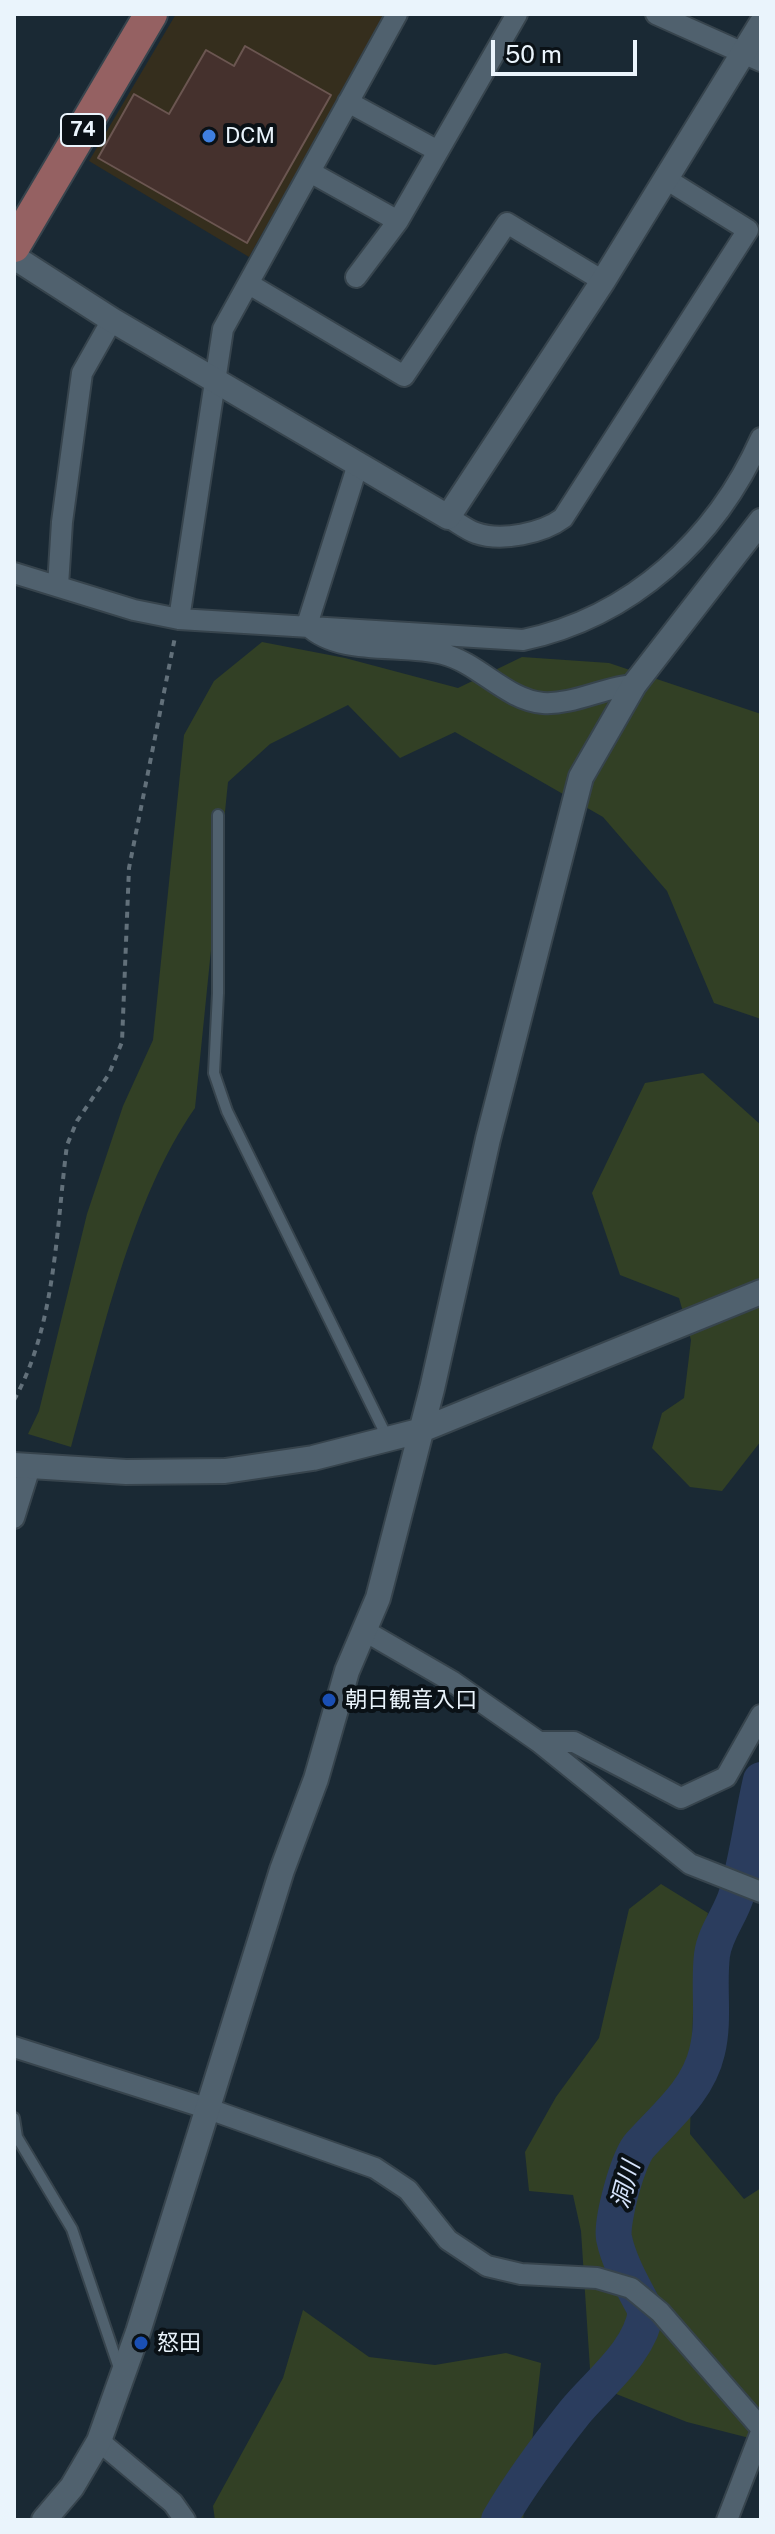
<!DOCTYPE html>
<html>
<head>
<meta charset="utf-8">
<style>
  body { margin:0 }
  #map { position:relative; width:775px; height:2534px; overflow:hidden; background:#1a2934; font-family:"Public Sans",sans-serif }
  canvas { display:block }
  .frame { position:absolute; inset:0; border:16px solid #eaf4fc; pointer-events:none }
  .scale { position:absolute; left:491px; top:40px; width:146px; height:36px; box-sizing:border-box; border:4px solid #eaf4fc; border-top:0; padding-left:10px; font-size:24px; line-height:28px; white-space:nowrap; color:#eaf4fc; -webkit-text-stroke:6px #0a1116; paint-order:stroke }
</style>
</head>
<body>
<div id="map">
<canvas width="775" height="2534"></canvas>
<div class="frame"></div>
<div class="scale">50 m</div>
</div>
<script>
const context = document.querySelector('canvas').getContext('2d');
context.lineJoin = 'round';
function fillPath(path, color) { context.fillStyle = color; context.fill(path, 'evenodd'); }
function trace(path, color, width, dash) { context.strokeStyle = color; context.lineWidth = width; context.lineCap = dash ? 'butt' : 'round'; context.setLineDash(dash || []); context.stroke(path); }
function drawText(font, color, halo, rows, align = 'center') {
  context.font = font + ' "Public Sans","Noto Sans JP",sans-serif'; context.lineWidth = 8; context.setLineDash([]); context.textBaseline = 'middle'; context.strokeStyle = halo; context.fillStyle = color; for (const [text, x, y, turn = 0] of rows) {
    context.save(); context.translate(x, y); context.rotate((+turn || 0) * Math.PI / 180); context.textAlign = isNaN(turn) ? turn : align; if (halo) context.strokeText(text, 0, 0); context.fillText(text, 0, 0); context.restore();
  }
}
const commercial = new Path2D(`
  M176 14H386L249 257 89 161Z`);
const green = new Path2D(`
  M262 642 345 658 458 688 522 657 609 663 761 714V1019L714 1003 667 891 603 817 455 732 400 758 348 705 270 744 228 782 195 1108C130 1201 102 1338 71 1447L28 1434 39 1411 87 1214 123 1106 153 1040 184 735 214 681Z
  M703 1073 761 1125V1441L722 1491 690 1487 652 1448 662 1413 684 1398 691 1340 679 1298 620 1275 592 1193 645 1083Z
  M661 1884 708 1913 694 1973 690 2134 744 2199 761 2188V2441L687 2422 591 2384 581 2231 573 2195 529 2191 525 2152 556 2097 599 2038 629 1909Z
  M303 2310 369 2357 435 2365 506 2353 541 2363 523 2520H215L213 2506 283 2378Z`);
const river = new Path2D(`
  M499 2520C521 2482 548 2446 575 2412 600 2382 641 2351 646 2311 634 2288 619 2263 614 2238 611 2221 628 2158 640 2145 665 2117 698 2091 707 2052 715 2020 708 1987 712 1955 715 1932 731 1915 737 1893 748 1856 752 1818 761 1780`);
const building = new Path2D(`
  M245 46 331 95 247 243 98 158 134 94 169 114 206 50 234 66Z`);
const path = new Path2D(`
  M14 1400C56 1325 56 1229 67 1145L77 1121 109 1074 122 1042 129 868 175 637`);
const service = new Path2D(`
  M218 815V993L214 1073 227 1111 387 1437
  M14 2118 17 2137 72 2229 120 2371`);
const minor = new Path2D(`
  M656 14 761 61
  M348 102 438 151
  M310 172 398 221
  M356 277 398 221 517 14
  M249 284 404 376 507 223 603 281
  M358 464 307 625C340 657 401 643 443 654 479 663 506 700 543 703 573 705 604 687 634 685
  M448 517C457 522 467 530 476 533 502 542 543 533 563 518L748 230 666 179
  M14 573 134 610 179 619 523 640C632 617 716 539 761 438
  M58 586 62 522 82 373 112 320
  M179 619 223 329 397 14
  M14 1518 30 1467
  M365 1631 453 1682 539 1742 690 1864 761 1892
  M539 1742H574L681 1798 726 1777 761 1715
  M14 2047 206 2108 375 2168 408 2190 448 2240 487 2266 521 2274 597 2278 631 2288 660 2312 761 2428
  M99 2441 173 2503 185 2520
  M727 2520 761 2432`);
const tertiary = new Path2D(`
  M14 257 112 320 448 517 603 281 761 24
  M14 1465 126 1472 225 1471 313 1458 419 1431 761 1292
  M44 2520 72 2487 99 2441 138 2332 282 1870 316 1779 347 1671 378 1598 432 1389 488 1139 581 777 634 685 761 521`);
const primary = new Path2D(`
  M14 246 151 14`);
const markers = [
  [209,136,8,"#3f7fe0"],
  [329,1700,8,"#1a4fb4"],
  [141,2343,8,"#1a4fb4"]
];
const shields = [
  [83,130,44]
];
const shieldNames = [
  ["74",83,130]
];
const poiNames = [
  ["DCM",225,136],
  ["朝日観音入口",345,1700],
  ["怒田",157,2343]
];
const waterNames = [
  ["洞川",626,2185,-75]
];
fillPath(commercial, '#352e1d');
fillPath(green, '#324025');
trace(river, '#2b3d5e', 36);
fillPath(building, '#45312d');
trace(building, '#6b5651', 2);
trace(service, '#37444d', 14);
trace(minor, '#37444d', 24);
trace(tertiary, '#37444d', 28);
trace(primary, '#37444d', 36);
trace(path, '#62707a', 4, [6, 6]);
trace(service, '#50616e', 10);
trace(minor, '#50616e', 20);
trace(tertiary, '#50616e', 24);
trace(primary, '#956162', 32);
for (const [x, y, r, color] of markers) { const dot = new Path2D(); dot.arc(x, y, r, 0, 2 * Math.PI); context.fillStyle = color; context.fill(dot); trace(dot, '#0a1116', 3); }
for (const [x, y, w] of shields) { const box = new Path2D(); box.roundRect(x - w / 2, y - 16, w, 32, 6); context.fillStyle = '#0a1116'; context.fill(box); trace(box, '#eaf4fc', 2); }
drawText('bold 20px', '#eaf4fc', null, shieldNames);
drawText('22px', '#eaf4fc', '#0a1116', poiNames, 'left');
drawText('italic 24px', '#d6e4fc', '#0a1116', waterNames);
</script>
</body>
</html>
